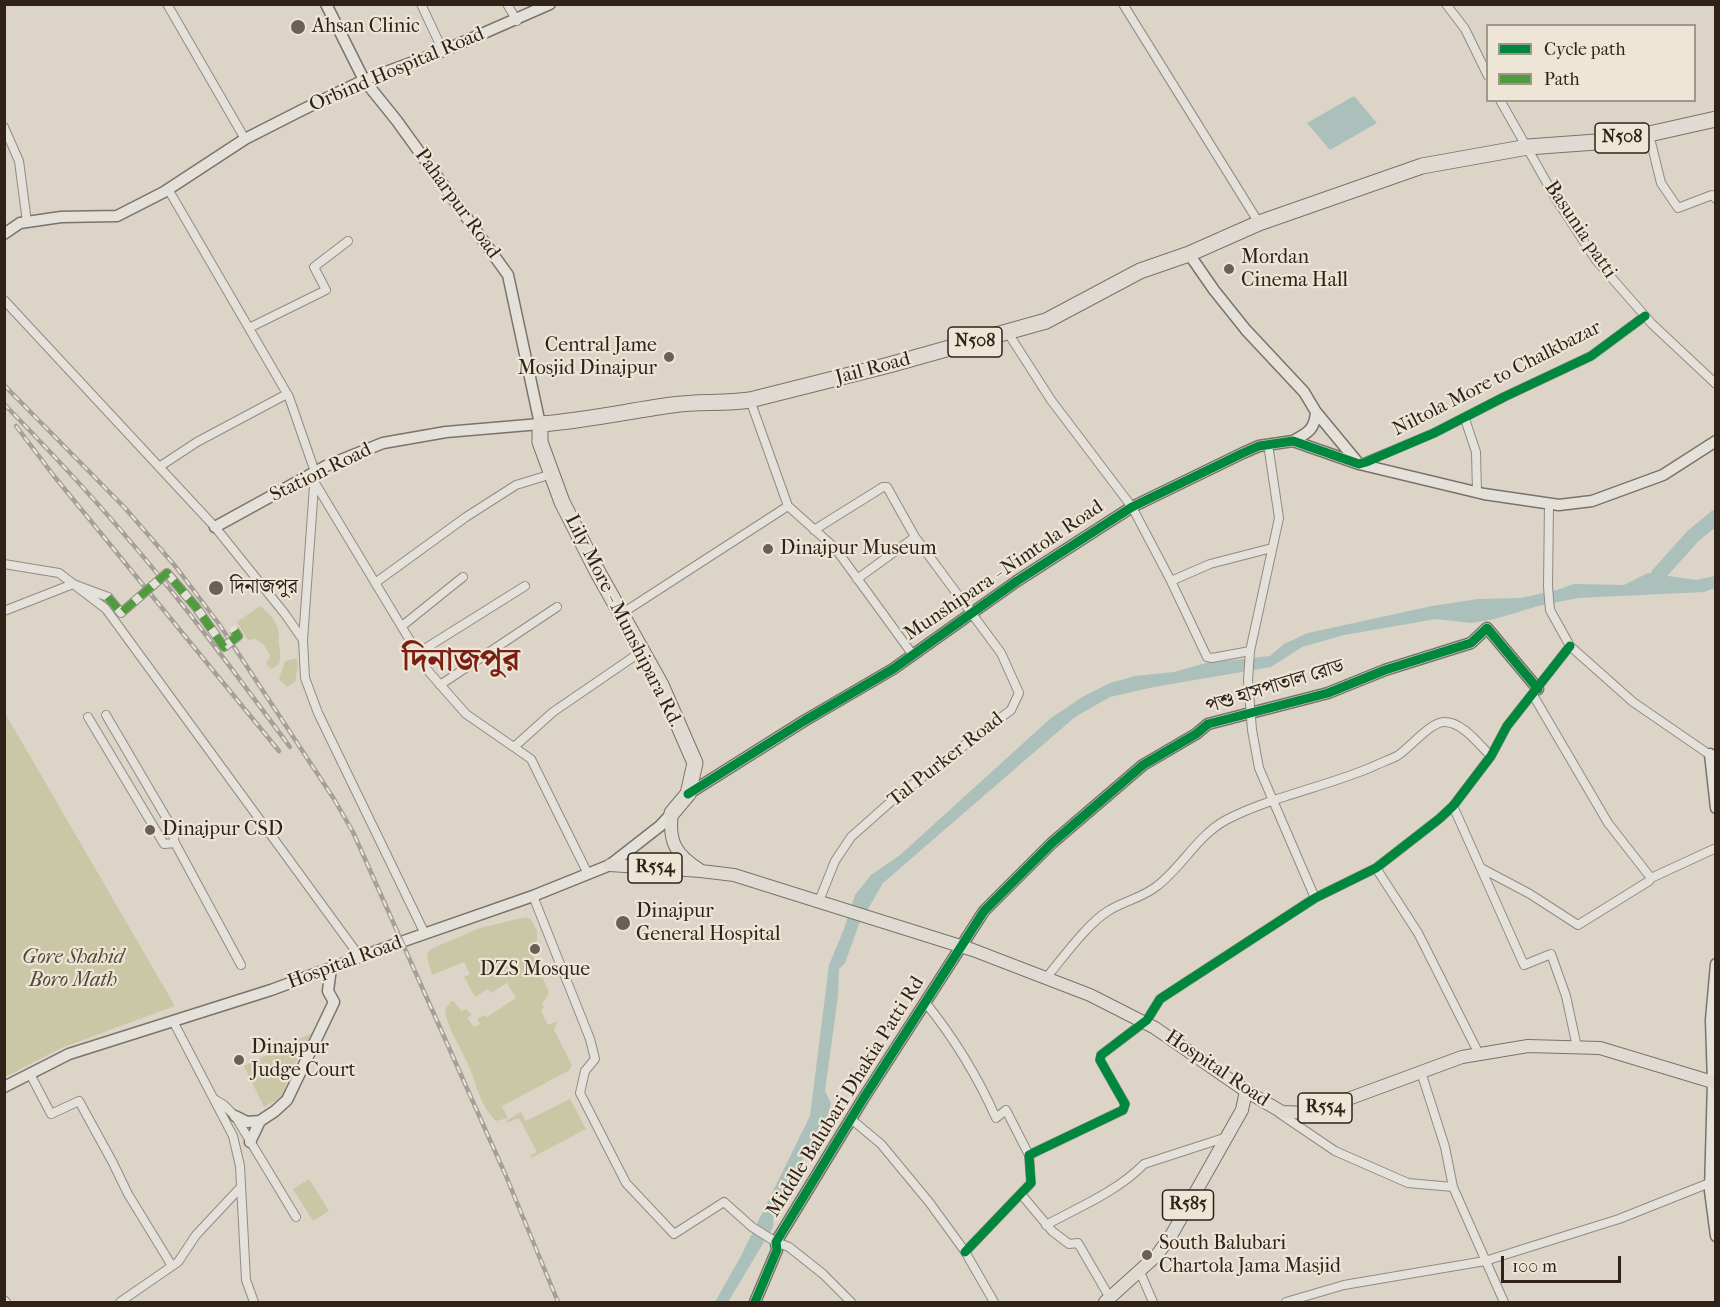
<!DOCTYPE html>
<html>
<head>
<meta charset="utf-8">
<style>
  body { margin:0 }
  #map { position:relative; width:1720px; height:1307px; overflow:hidden; background:#dcd4c7; font-family:"IM FELL French Canon",serif }
  canvas { display:block }
  .frame { position:absolute; inset:0; border:6px solid #302219; pointer-events:none }
  .legend { position:absolute; left:1486px; top:24px; width:210px; height:78px; box-sizing:border-box; background:#ede5d5; border:2px solid #a1978a; margin:0; padding:8px 10px; list-style:none; font-size:18px; color:#302219 }
  .legend li { display:flex; align-items:center; gap:12px; height:30px }
  .legend b { width:30px; border:2px solid #a1978a }
  .scale { position:absolute; left:1501px; top:1256px; width:120px; height:27px; box-sizing:border-box; border:3px solid #302219; border-top:0; padding-left:8px; font-size:18px; line-height:21px; white-space:nowrap; color:#302219; -webkit-text-stroke:4px #ede5d5; paint-order:stroke }
</style>
</head>
<body>
<div id="map">
<canvas width="1720" height="1307"></canvas>
<div class="frame"></div>
<ul class="legend">
<li><b style="height:8px;background:#00873e"></b>Cycle path</li>
<li><b style="height:8px;background:#509b3e"></b>Path</li>
</ul>
<div class="scale">100 m</div>
</div>
<script>
const context = document.querySelector('canvas').getContext('2d');
context.lineJoin = 'round';
function fillPath(path, color) { context.fillStyle = color; context.fill(path, 'evenodd'); }
function trace(path, color, width, dash) { context.strokeStyle = color; context.lineWidth = width; context.lineCap = dash ? 'butt' : 'round'; context.setLineDash(dash || []); context.stroke(path); }
function drawText(font, color, halo, rows, align = 'center') {
  context.font = font + ' "IM FELL French Canon","Noto Serif Bengali",serif'; context.lineWidth = 4.5; context.setLineDash([]); context.textBaseline = 'middle'; context.strokeStyle = halo; context.fillStyle = color; for (const [text, x, y, turn = 0] of rows) {
    context.save(); context.translate(x, y); context.rotate((+turn || 0) * Math.PI / 180); context.textAlign = isNaN(turn) ? turn : align; if (halo) context.strokeText(text, 0, 0); context.fillText(text, 0, 0); context.restore();
  }
}
const green = new Path2D(`
  M260 606C268 612 278 622 279 634 279 638 278 641 279 644 280 652 281 656 279 664L271 669 266 664 270 656 264 645 256 639 248 640 237 622Z
  M297 658 298 666 295 682 287 687 279 679 285 661Z
  M5 713 175 1006 61 1048 5 1077Z
  M526 917 531 919 537 931V941L528 946 549 992 546 999 542 1003 544 1008 541 1010 548 1025 558 1021 554 1030 572 1065 570 1070 502 1106 508 1118 496 1121C478 1103 477 1083 467 1062 460 1046 447 1028 445 1010L451 1001H454L461 1011 466 1009 472 1015 467 1018 474 1027 480 1024 477 1019 484 1015 487 1017 516 998 507 983 491 993 488 989 475 997 464 977 470 974 464 962 432 975 427 958 428 952 433 948 480 928Z
  M314 1032C310 1037 309 1043 306 1049 303 1053 299 1056 297 1060 293 1069 284 1086 284 1096L264 1107 244 1066Z
  M570 1099 586 1129 531 1158 530 1156 537 1152 519 1118 507 1123 506 1121 521 1112 526 1121Z
  M309 1179 329 1211 313 1221 293 1189Z`);
const water = new Path2D(`
  M1354 96 1377 123 1330 150 1307 123Z
  M1648 573 1696 580 1715 576V588L1704 592 1578 598 1538 606 1495 619 1471 623 1436 619 1344 635 1302 647 1271 667 1154 687 1110 697 1075 717 883 883 859 924 845 963 839 969 838 996 825 1091 831 1103 828 1115 774 1209 773 1227 728 1302H715L741 1256 810 1116 829 965 844 929 855 895 871 875 900 855 1051 718 1084 696 1110 683 1135 676 1174 672 1206 663 1270 656 1284 644 1308 633 1432 606 1478 599 1521 598 1557 590 1574 584 1624 585Z`);
const river = new Path2D(`
  M1658 575 1693 536 1716 517`);
const street = new Path2D(`
  M167 4 245 139
  M421 4 443 51
  M507 4 517 21
  M1123 4 1259 223
  M1446 4 1465 29 1488 76
  M1500 100 1556 199 1596 260 1652 324 1716 384
  M4 127 19 161 27 222
  M1649 134 1661 183 1678 208 1712 195 1716 199
  M168 189 289 397 315 472 303 640
  M4 300 215 527 285 614 303 640 305 678 318 713 425 934
  M249 328 326 290 314 267 348 241
  M1008 333 1051 400 1132 507 1171 581 1210 564 1272 548
  M750 400 788 506 835 548 913 655
  M1465 419 1476 452 1477 492
  M1268 444 1279 518 1250 651 1248 680 1252 730 1259 768 1315 898
  M1360 464 1434 433 1504 397 1591 356 1645 316
  M159 467 197 442 287 394
  M315 483 429 672 466 714 531 759 588 874
  M1549 504 1548 587 1550 610 1570 646 1633 702 1713 757
  M814 530 883 487H887L915 537 1001 653 1019 693 1011 710 896 797 851 837 835 861 819 901
  M4 564 59 573 106 609 360 957
  M167 573 196 607 224 647
  M857 579 915 537
  M1171 581 1207 657 1212 658 1250 651
  M375 583 466 517 516 485 552 474
  M4 611 73 584 108 597
  M621 614 788 506
  M402 626 463 577
  M418 653 525 586
  M440 685 557 607
  M1533 695 1608 823 1651 878 1716 848
  M106 715 171 826 175 843 241 965
  M88 717 164 844 175 843
  M514 747 553 712 642 651
  M1453 806 1524 965 1551 954 1566 996 1577 1047
  M1376 868 1418 933 1479 1054
  M1481 868 1530 894 1578 925 1649 881 1651 878
  M533 896 590 1039 595 1059 585 1071 580 1093 626 1183 674 1234 724 1202 752 1227 776 1242 789 1247 823 1274 851 1302
  M1046 978C1062 959 1087 924 1108 911 1124 901 1142 898 1157 886 1182 867 1198 835 1226 820 1270 797 1325 787 1372 767 1380 763 1389 760 1397 756 1410 748 1431 721 1445 722 1464 723 1478 744 1491 756
  M925 1002C954 1038 977 1075 996 1118L1006 1110 1029 1155
  M173 1021 233 1136 240 1166 246 1280 254 1302
  M1421 1072 1445 1147 1453 1187 1504 1302
  M30 1074 51 1114 79 1101 113 1163 128 1194 172 1266
  M214 1099 224 1105 235 1116 296 1217
  M1279 1113 1335 1151 1408 1183 1453 1187
  M851 1119 881 1144 929 1202 964 1250 994 1302
  M1021 1194 1052 1231 1069 1244 1078 1243 1110 1298
  M1046 1225C1079 1207 1118 1191 1144 1164L1227 1137
  M965 1252 1031 1183 1029 1155 1123 1110 1125 1104 1100 1060 1101 1055 1147 1020 1160 999 1315 898 1376 868 1439 819 1453 806 1491 756 1507 726 1570 646
  M1140 1272 1153 1302
  M4 1300 6 1302
  M120 1302 178 1262 196 1235 240 1188
  M1286 1302 1344 1285 1485 1261 1619 1219 1712 1182`);
const secondary = new Path2D(`
  M4 234 20 223 61 217 117 216 164 192 245 139 302 110 364 80 443 51 550 4
  M1189 254 1214 290 1246 330 1304 392 1316 412 1359 464 1484 494 1559 505 1592 501 1663 475 1716 441
  M1293 441C1308 433 1315 429 1316 412
  M215 527 326 466 383 443 446 432 540 424 508 275 397 121 364 80 326 4
  M1710 754 1716 808
  M688 794 804 721 893 669 1017 581 1132 507 1243 453 1259 446 1293 441 1359 464
  M1716 964 1711 1020 1713 1082 1710 1191 1716 1236
  M4 1087 69 1054 271 990 401 942 533 896 610 865 660 826 672 813
  M235 1116 247 1122 260 1121
  M250 1142 260 1121 275 1111 287 1100 334 1002 328 991 331 968
  M755 1302 777 1250 776 1242 863 1099 984 911 1052 843 1143 765 1196 734 1208 724 1328 693 1385 670 1471 643 1487 628 1538 689`);
const primary = new Path2D(`
  M672 813C668 842 676 855 700 870
  M610 865 701 871 734 875 973 950 1090 995 1155 1028 1246 1091 1282 1112 1310 1113 1462 1057 1528 1046 1600 1048 1716 1083
  M1105 1302 1157 1255 1172 1234 1242 1110 1246 1091`);
const highway = new Path2D(`
  M672 813 688 794 695 763 661 685 596 569 562 502 540 442V424C584 421 628 411 672 405 698 401 724 404 750 400L889 365 1046 321 1140 271 1189 254 1259 223 1422 166 1528 147 1596 142 1649 134 1716 119`);
const rail = new Path2D(`
  M4 385 125 508 176 567 219 624 334 799 353 832 506 1176 558 1302
  M4 404C65 466 123 530 177 598 216 647 253 697 290 747
  M16 426 54 476 279 751`);
const streetBridge = new Path2D(`
  M108 597 121 613 167 573
  M224 647 238 636 234 630`);
const quiet = new Path2D(`
  M108 597 121 613 167 573 196 607 224 647 238 636 234 630`);
const cycleway = new Path2D(`
  M688 794 804 721 893 669 1017 581 1132 507 1243 453 1259 446 1293 441 1359 464 1366 462 1434 433 1504 397 1591 356 1645 316
  M965 1252 1031 1183 1029 1155 1123 1110 1125 1104 1100 1060 1101 1055 1147 1020 1160 999 1315 898 1376 868 1439 819 1453 806 1491 756 1507 726 1570 646
  M755 1302 777 1250 776 1242 863 1099 984 911 1052 843 1143 765 1196 734 1208 724 1328 693 1385 670 1471 643 1487 628 1538 689`);
const markers = [
  [298,27,8,"#6c6056"],
  [1229,269,6,"#6c6056"],
  [669,357,6,"#6c6056"],
  [768,549,6,"#6c6056"],
  [216,588,8,"#6c6056"],
  [150,830,6,"#6c6056"],
  [623,923,8,"#6c6056"],
  [535,949,6,"#6c6056"],
  [239,1060,6,"#6c6056"],
  [1147,1255,6,"#6c6056"]
];
const shields = [
  [1622,138,54],
  [975,342,54],
  [655,868,54],
  [1325,1108,54],
  [1188,1205,51]
];
const shieldNames = [
  ["N508",1622,138],
  ["N508",975,342],
  ["R554",655,868],
  ["R554",1325,1108],
  ["R585",1188,1205]
];
const poiNames = [
  ["Ahsan Clinic",312,27],
  ["Mordan",1241,258],
  ["Cinema Hall",1241,281],
  ["Central Jame",657,346,"right"],
  ["Mosjid Dinajpur",657,369,"right"],
  ["Dinajpur Museum",780,549],
  ["দিনাজপুর",230,588],
  ["Dinajpur CSD",162,830],
  ["Dinajpur",636,912],
  ["General Hospital",636,935],
  ["DZS Mosque",535,970,"center"],
  ["Dinajpur",251,1048],
  ["Judge Court",251,1071],
  ["South Balubari",1159,1244],
  ["Chartola Jama Masjid",1159,1267]
];
const streetNames = [
  ["Orbind Hospital Road",397,70,-23],
  ["Paharpur Road",457,204,54],
  ["Basunia patti",1580,230,56],
  ["Jail Road",873,369,-15],
  ["Niltola More to Chalkbazar",1497,379,-27],
  ["Station Road",321,473,-26],
  ["Munshipara - Nimtola Road",1004,571,-34],
  ["Lily More - Munshipara Rd.",623,621,63],
  ["পশু হাসপাতাল রোড",1275,687,-17],
  ["Tal Purker Road",946,760,-38],
  ["Hospital Road",345,963,-20],
  ["Hospital Road",1217,1069,34],
  ["Middle Balubari Dhakia Patti Rd",846,1097,-58]
];
const parkNames = [
  ["Gore Shahid",73,958],
  ["Boro Math",73,981]
];
const townNames = [
  ["দিনাজপুর",461,662]
];
fillPath(green, '#cac7a7');
fillPath(water, '#abc0bb');
trace(river, '#abc0bb', 15);
trace(street, '#918b83', 10);
trace(secondary, '#7a736b', 13);
trace(primary, '#7a736b', 14);
trace(highway, '#7a736b', 17);
trace(street, '#e4e0da', 8);
trace(secondary, '#e4e0da', 10);
trace(primary, '#dfdbd3', 12);
trace(highway, '#dfdbd3', 15);
trace(rail, '#a49f99', 4.5);
trace(rail, '#ede5d5', 2, [7]);
trace(streetBridge, '#918b83', 10, []);
trace(streetBridge, '#e4e0da', 8);
trace(quiet, '#509b3e', 8, [15, 8]);
trace(cycleway, '#00873e', 9);
for (const [x, y, r, color] of markers) { const dot = new Path2D(); dot.arc(x, y, r, 0, 2 * Math.PI); context.fillStyle = color; context.fill(dot); trace(dot, '#ede5d5', 2); }
for (const [x, y, w] of shields) { const box = new Path2D(); box.roundRect(x - w / 2, y - 15, w, 30, 4.5); context.fillStyle = '#ede5d5'; context.fill(box); trace(box, '#302219', 1.5); }
drawText('bold 18px', '#302219', null, shieldNames);
drawText('20px', '#302219', '#ede5d5', poiNames, 'left');
drawText('20px', '#302219', '#ede5d5', streetNames);
drawText('italic 20px', '#534836', '#ede5d5', parkNames);
drawText('bold 32px', '#7a1f14', '#ede5d5', townNames);
</script>
</body>
</html>
